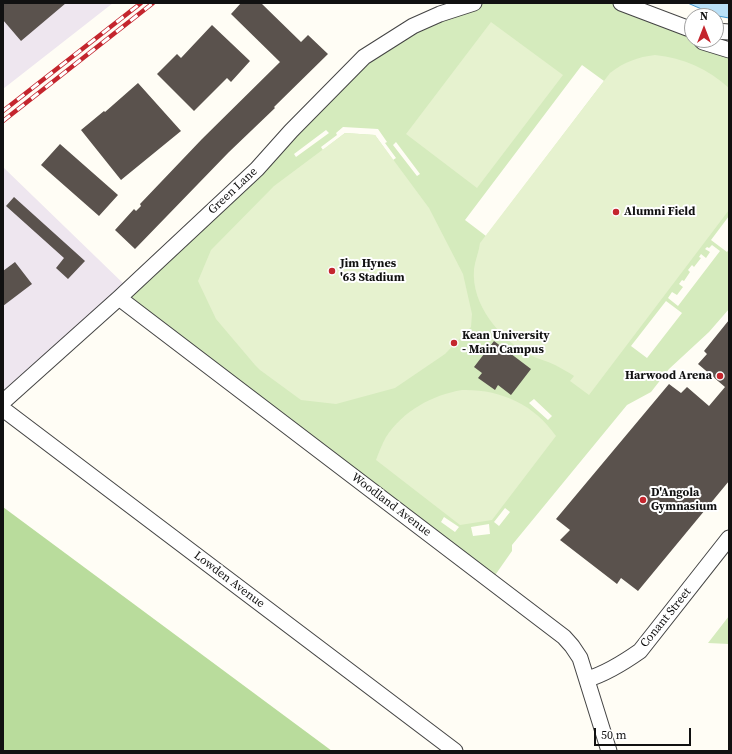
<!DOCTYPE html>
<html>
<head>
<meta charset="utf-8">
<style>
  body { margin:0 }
  #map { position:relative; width:732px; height:754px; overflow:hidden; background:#fffdf5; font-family:"Source Serif 4",serif }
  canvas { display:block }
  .frame { position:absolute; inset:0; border:4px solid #111; pointer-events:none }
  .north { position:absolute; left:684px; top:8px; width:40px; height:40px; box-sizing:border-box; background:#fff; border:1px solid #a0a0a0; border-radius:50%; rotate:0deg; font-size:11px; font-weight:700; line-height:16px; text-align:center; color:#111 }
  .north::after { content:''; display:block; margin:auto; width:14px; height:18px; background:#c4262e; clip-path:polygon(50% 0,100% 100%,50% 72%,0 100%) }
  .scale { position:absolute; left:594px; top:728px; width:97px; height:18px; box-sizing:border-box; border:2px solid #111; border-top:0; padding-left:5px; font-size:12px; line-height:14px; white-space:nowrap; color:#111; -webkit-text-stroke:3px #fff; paint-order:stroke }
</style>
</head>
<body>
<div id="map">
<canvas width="732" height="754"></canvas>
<div class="frame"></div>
<div class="north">N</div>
<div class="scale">50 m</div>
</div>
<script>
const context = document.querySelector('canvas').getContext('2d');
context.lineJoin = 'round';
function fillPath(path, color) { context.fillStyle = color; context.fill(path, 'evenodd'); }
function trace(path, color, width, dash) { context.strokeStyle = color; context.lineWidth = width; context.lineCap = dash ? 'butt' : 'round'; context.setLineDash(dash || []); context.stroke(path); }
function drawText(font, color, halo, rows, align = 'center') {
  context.font = font + ' "Source Serif 4",serif'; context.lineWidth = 4; context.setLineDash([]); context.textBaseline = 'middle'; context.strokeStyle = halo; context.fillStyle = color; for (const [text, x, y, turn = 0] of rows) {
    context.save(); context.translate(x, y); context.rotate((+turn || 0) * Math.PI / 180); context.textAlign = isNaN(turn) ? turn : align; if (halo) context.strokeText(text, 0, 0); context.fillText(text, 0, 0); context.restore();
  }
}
const industrial = new Path2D(`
  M3 3H113L3 89Z
  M3 167 128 288 3 400Z`);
const green = new Path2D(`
  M474 3H621L692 32V40H701L729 50V216L711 240 727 252 729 249V309L709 332 669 369 651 392 627 405 512 545V551L491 581 119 298 364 57ZM582 65 604 81 486 236 465 220ZM343 127 378 129 387 142 385 143 396 158 393 160 375 135 345 133 323 150 321 147 337 135 336 133ZM326 130 329 133 296 157 294 154ZM396 142 420 174 417 176 393 145ZM712 245 720 251 678 306 668 298 672 292 677 295 683 287 679 284 682 280 684 281 690 272 688 270 692 265 694 267 701 258 699 257 701 254 706 258 710 252 705 249 707 247 709 248ZM666 301 682 313 647 358 631 346ZM534 399 552 416 548 420 529 403ZM505 508 510 512 499 526 494 522ZM444 517 459 527 455 532 441 522ZM489 524 490 534 473 536 471 527Z
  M729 616V644L708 643Z`);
const forest = new Path2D(`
  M3 507 332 751H3Z`);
const pitch = new Path2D(`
  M491 22 563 75 477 188 406 134Z
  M655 55C684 58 708 69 729 88V210L589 395 570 381 574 376C568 372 561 368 555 365 547 361 538 359 530 355 500 339 471 305 474 269 475 260 479 252 480 243L610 73C624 62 638 57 655 55Z
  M345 133 375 135 429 208 463 274 472 314 471 327 445 354 395 388 336 404 301 400 260 370 255 365 216 319 198 281 211 250 274 186Z
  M462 390C500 389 534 404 556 436L492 520 460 525 376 460C379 452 382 444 386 437 403 411 432 395 462 390Z`);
const water = new Path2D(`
  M688 3H729V18L718 16Z`);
const building = new Path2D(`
  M3 3H66L21 41 3 20Z
  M241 3H261L301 42 308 35 328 54 274 107 275 108 229 152 135 249 115 230 134 209 136 211 141 206 140 204 202 139 280 62 231 14Z
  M212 25 250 61 231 82 227 78 194 111 157 74 177 54 181 58Z
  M138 83 181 131 121 180 81 130 104 111 105 112Z
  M60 144 118 195 99 216 41 165Z
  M14 197 85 261 68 279 56 268 64 258 6 206Z
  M15 262 32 284 3 306V271Z
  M729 320V481L638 591 621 578 617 584 560 540 570 530 556 519 669 384 681 393 687 387 709 406 725 387 698 364 707 354 704 351Z
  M494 341 531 369 511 395 498 385 495 390 478 378 482 373 474 367Z`);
const street = new Path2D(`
  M621 3 687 28H692
  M716 31 729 32
  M701 40 703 42 729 50
  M119 298 564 637 572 646 580 658 609 751
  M3 402 119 298 257 169 291 131 364 57 413 26 440 14 474 3
  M3 409 455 751
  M588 679C607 673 623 663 640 651L729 538`);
const rail = new Path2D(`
  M3 111 141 3
  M3 121 153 3`);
const markers = [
  [616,212,4,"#c4262e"],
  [332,271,4,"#c4262e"],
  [454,343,4,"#c4262e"],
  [720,376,4,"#c4262e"],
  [643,500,4,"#c4262e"]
];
const streetNames = [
  ["Green Lane",233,191,-43],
  ["Woodland Avenue",391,505,37],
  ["Lowden Avenue",229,580,37],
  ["Conant Street",666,618,-51]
];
const poiNames = [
  ["Alumni Field",624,212],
  ["Jim Hynes",340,264],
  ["'63 Stadium",340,278],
  ["Kean University",462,336],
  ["- Main Campus",462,350],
  ["Harwood Arena",712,376,"right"],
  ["D'Angola",651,493],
  ["Gymnasium",651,507]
];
fillPath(industrial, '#eee6ef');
fillPath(green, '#d5ebbd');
fillPath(forest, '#b9dc9c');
fillPath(pitch, '#e6f2cf');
fillPath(water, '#b9e0f7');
trace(water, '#3f96cf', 1);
fillPath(building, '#5a524d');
trace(street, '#444', 17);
trace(street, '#fff', 15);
trace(rail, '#c4262e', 4.5);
trace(rail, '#fff', 3, [9]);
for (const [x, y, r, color] of markers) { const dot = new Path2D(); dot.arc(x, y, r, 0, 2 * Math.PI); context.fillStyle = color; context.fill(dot); trace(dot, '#fff', 1.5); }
drawText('12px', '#111', '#fff', streetNames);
drawText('bold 12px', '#111', '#fff', poiNames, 'left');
</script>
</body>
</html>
